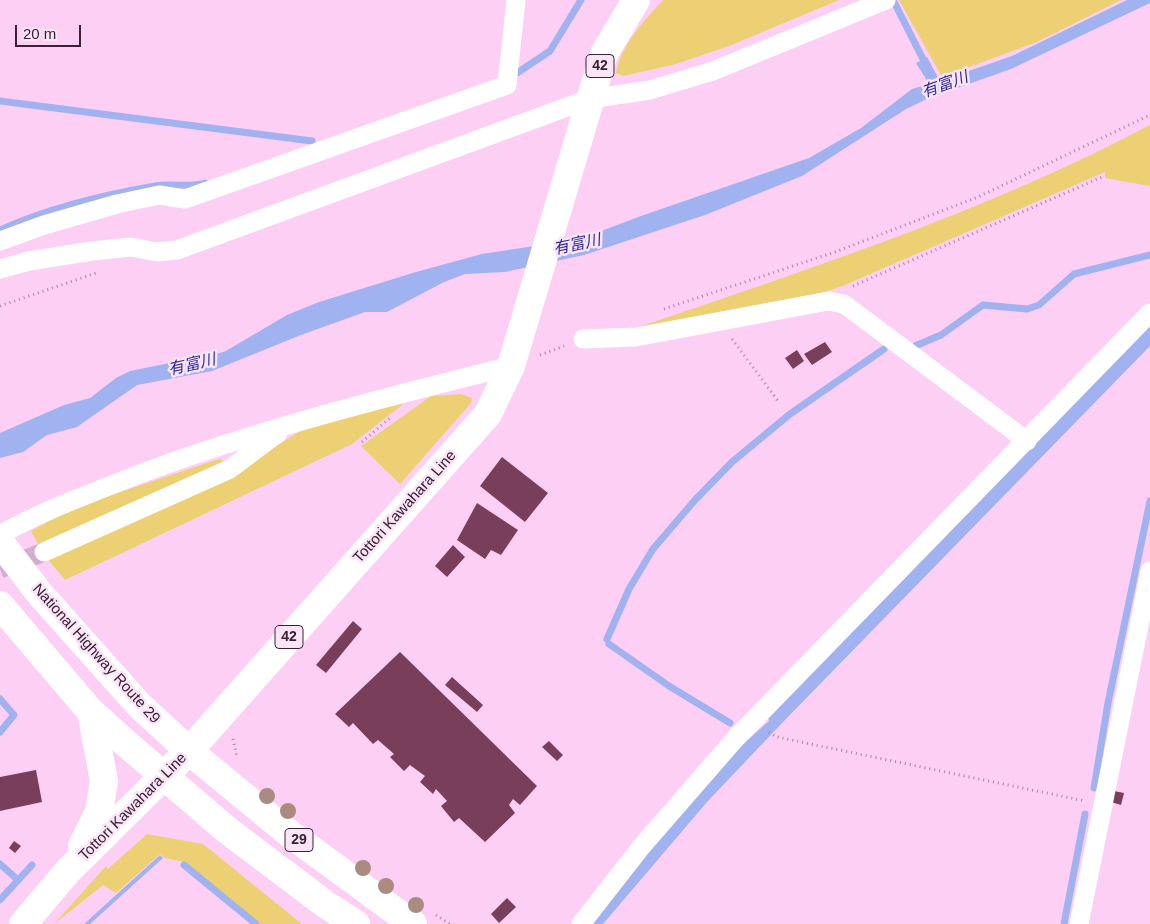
<!DOCTYPE html>
<html>
<head>
<meta charset="utf-8">
<style>
  body { margin:0 }
  #map { position:relative; width:1150px; height:924px; overflow:hidden; background:#fdcff4; font-family:Helvetica,sans-serif }
  canvas { display:block }
  .scale { position:absolute; left:15px; top:25px; width:66px; height:22px; box-sizing:border-box; border:2px solid #372133; border-top:0; padding-left:6px; font-size:15px; line-height:18px; white-space:nowrap; color:#372133; -webkit-text-stroke:4px #fce4f7; paint-order:stroke }
</style>
</head>
<body>
<div id="map">
<canvas width="1150" height="924"></canvas>
<div class="scale">20 m</div>
</div>
<script>
const context = document.querySelector('canvas').getContext('2d');
context.lineJoin = 'round';
function fillPath(path, color) { context.fillStyle = color; context.fill(path, 'evenodd'); }
function trace(path, color, width, dash) { context.strokeStyle = color; context.lineWidth = width; context.lineCap = dash ? 'butt' : 'round'; context.setLineDash(dash || []); context.stroke(path); }
function drawText(font, color, halo, rows, align = 'center') {
  context.font = font + ' Helvetica,"Noto Sans JP",sans-serif'; context.lineWidth = 5; context.setLineDash([]); context.textBaseline = 'middle'; context.strokeStyle = halo; context.fillStyle = color; for (const [text, x, y, turn = 0] of rows) {
    context.save(); context.translate(x, y); context.rotate((+turn || 0) * Math.PI / 180); context.textAlign = isNaN(turn) ? turn : align; if (halo) context.strokeText(text, 0, 0); context.fillText(text, 0, 0); context.restore();
  }
}
const green = new Path2D(`
  M663 0H839L729 46 676 64 623 76 616 73C621 45 644 21 663 0Z
  M899 0H1121L1037 42 942 77Z
  M1150 125V186L1105 178V172L845 285 817 295 639 327C812 268 988 211 1150 125Z
  M461 394 472 398 471 403 400 484 361 446 431 396Z
  M404 400 402 405 352 444 65 580 45 556 231 474 302 430Z
  M219 459 223 460 221 465 40 548 31 531 72 508Z
  M147 834 203 844 302 924H259L184 862 165 858 160 854 116 893 103 885 54 924 106 866 108 869Z`);
const water = new Path2D(`
  M1127 0H1150V3L1011 69 929 98 906 109 802 176 705 215 584 255 505 272 465 274 444 282 387 312H365L301 335 212 371 137 385 77 427 47 435 23 452 0 458V433L64 405 90 398 116 378 130 371 224 352 287 315 319 302 416 272 482 254 580 239 641 216 809 158 861 128 912 89 929 84 916 63 927 57 940 81 1012 56Z
  M1150 323V346L782 723 707 802 603 924H588L638 858 740 747 769 721 768 717Z
  M160 855 163 858 90 924H84Z`);
const stream = new Path2D(`
  M893 0 927 67
  M517 73 550 51 581 0
  M0 101 312 141
  M0 230C49 208 103 195 155 186 172 183 189 188 205 183
  M915 346 941 335 983 305 1027 309 1039 305 1074 274 1150 255
  M607 639 629 589 653 549 695 500 732 462 790 414 884 349
  M609 644 669 686 730 723
  M0 699 14 715 0 732
  M1094 788 1108 703 1150 501
  M0 864 18 880
  M184 865 256 924
  M0 900 32 865
  M1064 924 1085 814`);
const building = new Path2D(`
  M825 342 832 352 812 365 804 354Z
  M797 350 804 361 793 369 785 358Z
  M502 457 548 493 525 522 480 486Z
  M477 503 518 530 501 555 491 550 485 559 457 540Z
  M453 545 465 557 447 577 435 566Z
  M353 621 362 629 326 673 316 665Z
  M400 652 537 786 520 805 513 799 509 805 515 813 485 842 459 818 454 822 441 806 447 801 436 789 433 794 420 782 425 776 410 765 404 771 390 757 394 754 378 740 373 744 353 723 349 727 335 714Z
  M452 677 483 705 477 712 445 685Z
  M549 741 563 755 557 761 542 747Z
  M36 770 42 802 0 811V777Z
  M1114 791 1124 793 1121 805 1111 802Z
  M14 841 21 846 15 853 9 848Z
  M507 898 516 907 499 923 491 914Z`);
const minorTunnel = new Path2D(`
  M0 569 44 552`);
const path = new Path2D(`
  M853 286 1102 177
  M0 306 99 272
  M664 309 835 252 978 197 1150 115
  M732 339 778 401
  M540 355 564 346
  M362 442 390 418
  M769 732 777 737 1085 801
  M233 739 237 757
  M436 915 450 924`);
const minor = new Path2D(`
  M0 241 44 225 117 204 159 195 185 199 507 85 516 0
  M0 269 29 261 92 251 131 247 157 252 177 250 589 99 650 90 713 71 886 0
  M583 339 636 337 828 301 844 304 1027 441
  M0 535C42 511 87 495 132 477 255 430 383 398 511 366
  M44 552 230 469 278 433
  M581 924 642 846 736 738 1150 313
  M1079 924 1150 571`);
const primary = new Path2D(`
  M82 846 99 812 104 781 91 712
  M23 924 68 871 189 751 488 414 511 366 604 54 636 0`);
const trunk = new Path2D(`
  M0 542 40 594 139 705 189 751 290 834 413 924
  M0 605 91 712 129 746 227 830 325 904 356 924`);
const trees = [
  [267,796],
  [288,811],
  [363,868],
  [386,886],
  [416,905]
];
const shields = [
  [600,66,28],
  [289,637,28],
  [299,840,28]
];
const shieldNames = [
  ["42",600,66],
  ["42",289,637],
  ["29",299,840]
];
const streetNames = [
  ["Tottori Kawahara Line",405,507,-48],
  ["National Highway Route 29",96,654,48],
  ["Tottori Kawahara Line",133,807,-45]
];
const waterNames = [
  ["有富川",945,85,-20],
  ["有富川",577,245,-12],
  ["有富川",192,365,-13]
];
fillPath(green, '#edd073');
fillPath(water, '#a1b2f0');
trace(stream, '#a1b2f0', 7);
fillPath(building, '#793e59');
trace(minorTunnel, '#d5accd', 19, [19, 9]);
trace(path, '#aa86a3', 3, [1, 4]);
trace(minor, '#fff', 19);
trace(primary, '#fff', 28);
trace(trunk, '#fff', 28);
context.fillStyle = '#a98b80';
for (const [x, y] of trees) { context.beginPath(); context.arc(x, y, 8, 0, 2 * Math.PI); context.fill(); }
for (const [x, y, w] of shields) { const box = new Path2D(); box.roundRect(x - w / 2, y - 11.5, w, 23, 4); context.fillStyle = '#fce4f7'; context.fill(box); trace(box, '#372133', 1); }
drawText('bold 14px', '#372133', null, shieldNames);
drawText('15px', '#372133', '#fce4f7', streetNames);
drawText('italic 16px', '#282b9f', '#fce4f7', waterNames);
</script>
</body>
</html>
